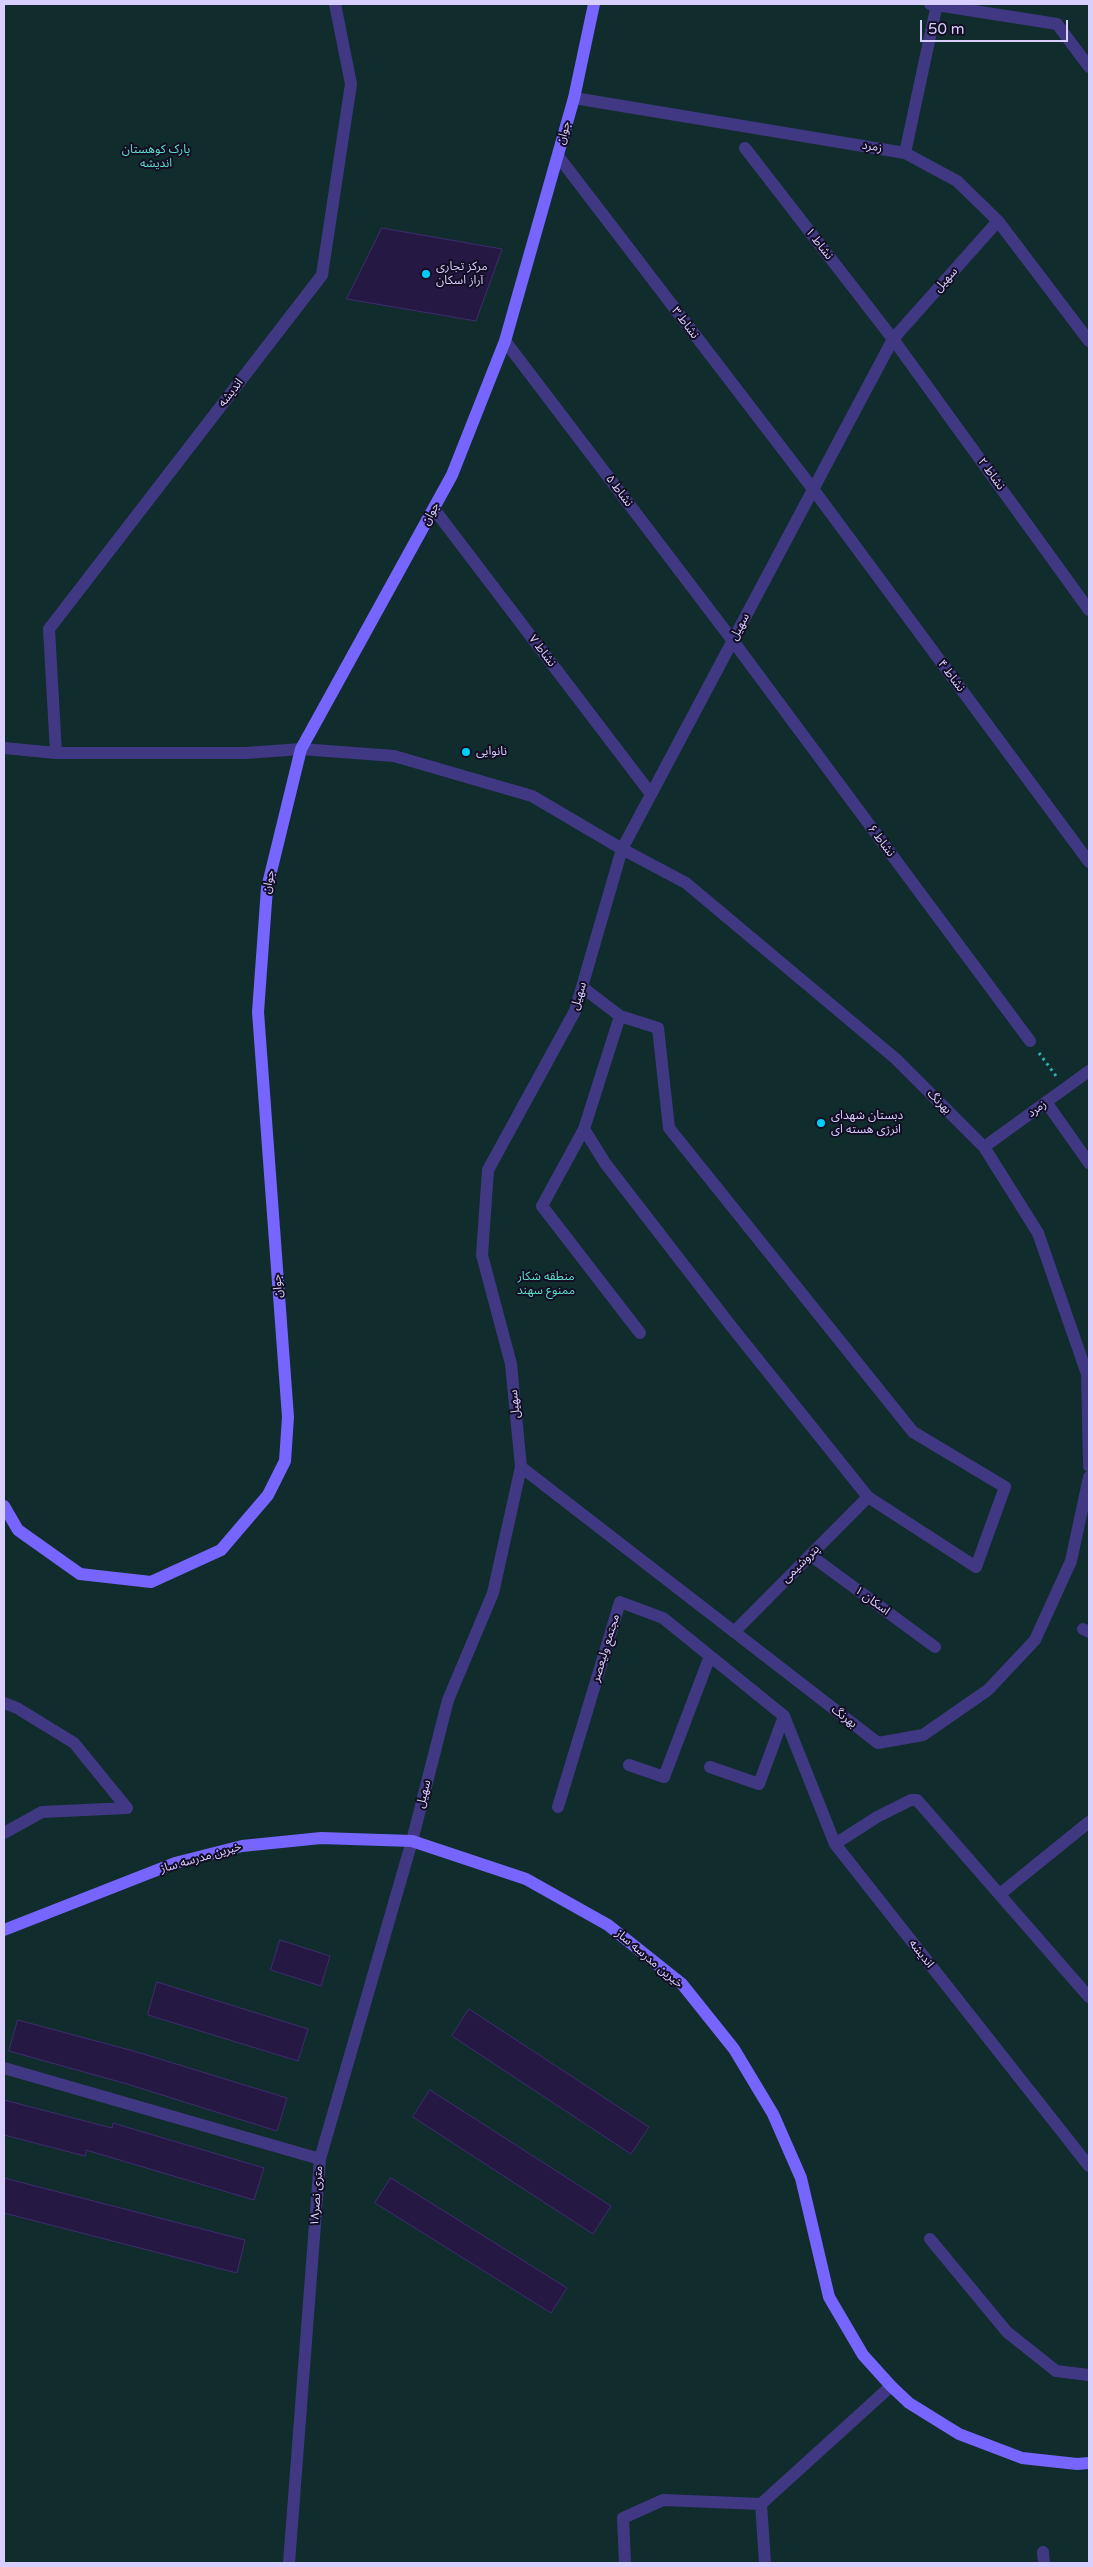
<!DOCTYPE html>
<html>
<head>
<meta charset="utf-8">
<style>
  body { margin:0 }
  #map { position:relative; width:1093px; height:2567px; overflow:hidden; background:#130e23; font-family:"Varela Round",sans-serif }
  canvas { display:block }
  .frame { position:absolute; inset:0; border:5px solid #d9cfff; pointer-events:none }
  .scale { position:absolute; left:920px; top:20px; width:148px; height:22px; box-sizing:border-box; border:2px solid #d9cfff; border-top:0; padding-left:6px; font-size:15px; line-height:18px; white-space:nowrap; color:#d9cfff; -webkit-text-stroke:4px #130e23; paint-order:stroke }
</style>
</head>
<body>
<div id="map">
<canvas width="1093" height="2567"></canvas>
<div class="frame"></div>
<div class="scale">50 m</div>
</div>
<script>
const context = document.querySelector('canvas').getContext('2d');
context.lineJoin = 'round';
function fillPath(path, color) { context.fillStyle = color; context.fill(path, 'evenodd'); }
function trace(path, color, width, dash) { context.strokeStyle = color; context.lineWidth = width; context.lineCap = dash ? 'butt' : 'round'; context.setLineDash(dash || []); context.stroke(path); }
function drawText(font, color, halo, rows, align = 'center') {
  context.font = font + ' "Varela Round","Noto Sans Arabic",sans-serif'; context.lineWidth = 4; context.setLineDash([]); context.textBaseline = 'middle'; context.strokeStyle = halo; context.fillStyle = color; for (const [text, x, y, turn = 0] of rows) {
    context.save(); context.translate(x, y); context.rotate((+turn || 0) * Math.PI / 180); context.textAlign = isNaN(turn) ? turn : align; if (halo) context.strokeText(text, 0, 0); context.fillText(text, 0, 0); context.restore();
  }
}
const green = new Path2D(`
  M4 4H1089V2563H4Z`);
const building = new Path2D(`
  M382 228 502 249 476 321 347 299Z
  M280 1940 330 1956 321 1986 271 1970Z
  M157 1982 308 2029 298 2061 148 2015Z
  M469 2009 649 2127 631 2154 452 2036Z
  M18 2020 137 2052 287 2098 277 2131 127 2084 9 2051Z
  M430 2090 611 2206 593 2234 413 2117Z
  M4 2100 112 2128 113 2123 264 2168 254 2200 86 2150 85 2156 4 2135Z
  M4 2178 245 2240 237 2273 4 2213Z
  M391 2178 567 2288 551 2313 375 2203Z`);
const path = new Path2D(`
  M1039 1053 1056 1076`);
const street = new Path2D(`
  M930 4 1057 24 1089 67
  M574 98 905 153 957 181 998 221 1089 341
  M745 148 893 339 1089 610
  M905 153 937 4
  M558 156 813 489 1089 862
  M505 341 733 641 1030 1041
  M434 509 651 794
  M4 748 56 753H246L301 749 394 756 532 796 622 849 686 883 896 1059 984 1147 1038 1233 1087 1374 1089 1466
  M56 753 49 629 322 275 351 84 335 4
  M582 987 620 1016 658 1028 669 1128 913 1432 1005 1487 976 1567 868 1497 731 1326 605 1163 584 1129 620 1016
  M1046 1102 1089 1163
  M584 1129 542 1206 640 1333
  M984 1147 1089 1071
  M521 1467 878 1743 923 1735 988 1690 1035 1640 1071 1561 1089 1477
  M810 1555 935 1647
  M1083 1629 1089 1632
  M734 1632 868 1497
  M4 1703 17 1708 74 1743 127 1808 42 1812 4 1833
  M629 1765 664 1777 710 1656
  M710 1767 759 1784 784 1716
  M558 1807 620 1602 663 1618 784 1716 835 1844 1089 2166
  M835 1844 877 1817 911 1800H917L1089 1997
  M1000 1894 1089 1822
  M4 2068 320 2159
  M930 2239 1007 2332 1056 2371 1089 2375
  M761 2504 765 2563
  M1043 2552 1044 2563
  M289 2563 320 2159 412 1841 448 1700 493 1593 521 1467 511 1364 482 1255 488 1170 575 1011 622 849 893 339 998 221
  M625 2563 623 2518 663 2500 761 2504 891 2386`);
const secondary = new Path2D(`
  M4 1506 18 1530 80 1574 151 1582 221 1550 268 1495 285 1461 288 1417 258 1012 267 888 301 749 452 475 505 341 574 98 594 4
  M4 1930 175 1863 242 1846 321 1838 412 1841 526 1879 608 1925 682 1984 734 2049 773 2114 801 2178 829 2297 863 2355 891 2386 909 2403 959 2434 1022 2458 1077 2464 1089 2463`);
const markers = [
  [426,274,5,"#00cefa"],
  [466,752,5,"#00cefa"],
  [821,1123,5,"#00cefa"]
];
const streetNames = [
  ["جوان",564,133,-74],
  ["زمرد",872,147,9],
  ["نشاط ۱",819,244,52],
  ["سهیل",946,280,-48],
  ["نشاط ۳",685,323,53],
  ["اندیشه",231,393,-52],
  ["نشاط ۲",991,474,54],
  ["نشاط ۵",619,491,53],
  ["جوان",431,514,-61],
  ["سهیل",740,627,-62],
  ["نشاط ۷",542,651,53],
  ["نشاط ۴",951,676,53],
  ["نشاط ۶",881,841,53],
  ["جوان",269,882,-79],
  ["سهیل",579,996,-73],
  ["بهرنگ",939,1102,45],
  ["زمرد",1037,1109,-36],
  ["جوان",278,1286,-94],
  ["سهیل",515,1404,-95],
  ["پتروشیمی",801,1564,-45],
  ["اسکان ۱",872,1601,36],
  ["مجتمع ولیعصر",606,1648,-73],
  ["بهرنگ",844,1717,38],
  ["سهیل",424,1794,-76],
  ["خیرین مدرسه ساز",201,1858,-16],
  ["اندیشه",921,1954,52],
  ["خیرین مدرسه ساز",649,1959,40],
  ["۱۸متری نصر",317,2196,-86]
];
const parkNames = [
  ["پارک کوهستان",156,150],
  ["اندیشه",156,164],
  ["منطقه شکار",546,1277],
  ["ممنوع سهند",546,1291]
];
const poiNames = [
  ["مرکز تجاری",436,267],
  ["آراز اسکان",436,281],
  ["نانوایی",476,752],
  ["دبستان شهدای",831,1116],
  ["انرژی هسته ای",831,1130]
];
fillPath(green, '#102c2d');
fillPath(building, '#251944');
trace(building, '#3e2b70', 1);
trace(path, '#2db3b6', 3, [2.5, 4]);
trace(street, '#413883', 12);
trace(secondary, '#7666ff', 12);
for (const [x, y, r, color] of markers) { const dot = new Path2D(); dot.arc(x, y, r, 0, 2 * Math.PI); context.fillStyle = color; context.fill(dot); trace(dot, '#130e23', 2); }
drawText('12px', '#d9cfff', '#130e23', streetNames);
drawText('12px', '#5ae1ca', '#130e23', parkNames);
drawText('12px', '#d9cfff', '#130e23', poiNames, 'left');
</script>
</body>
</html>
